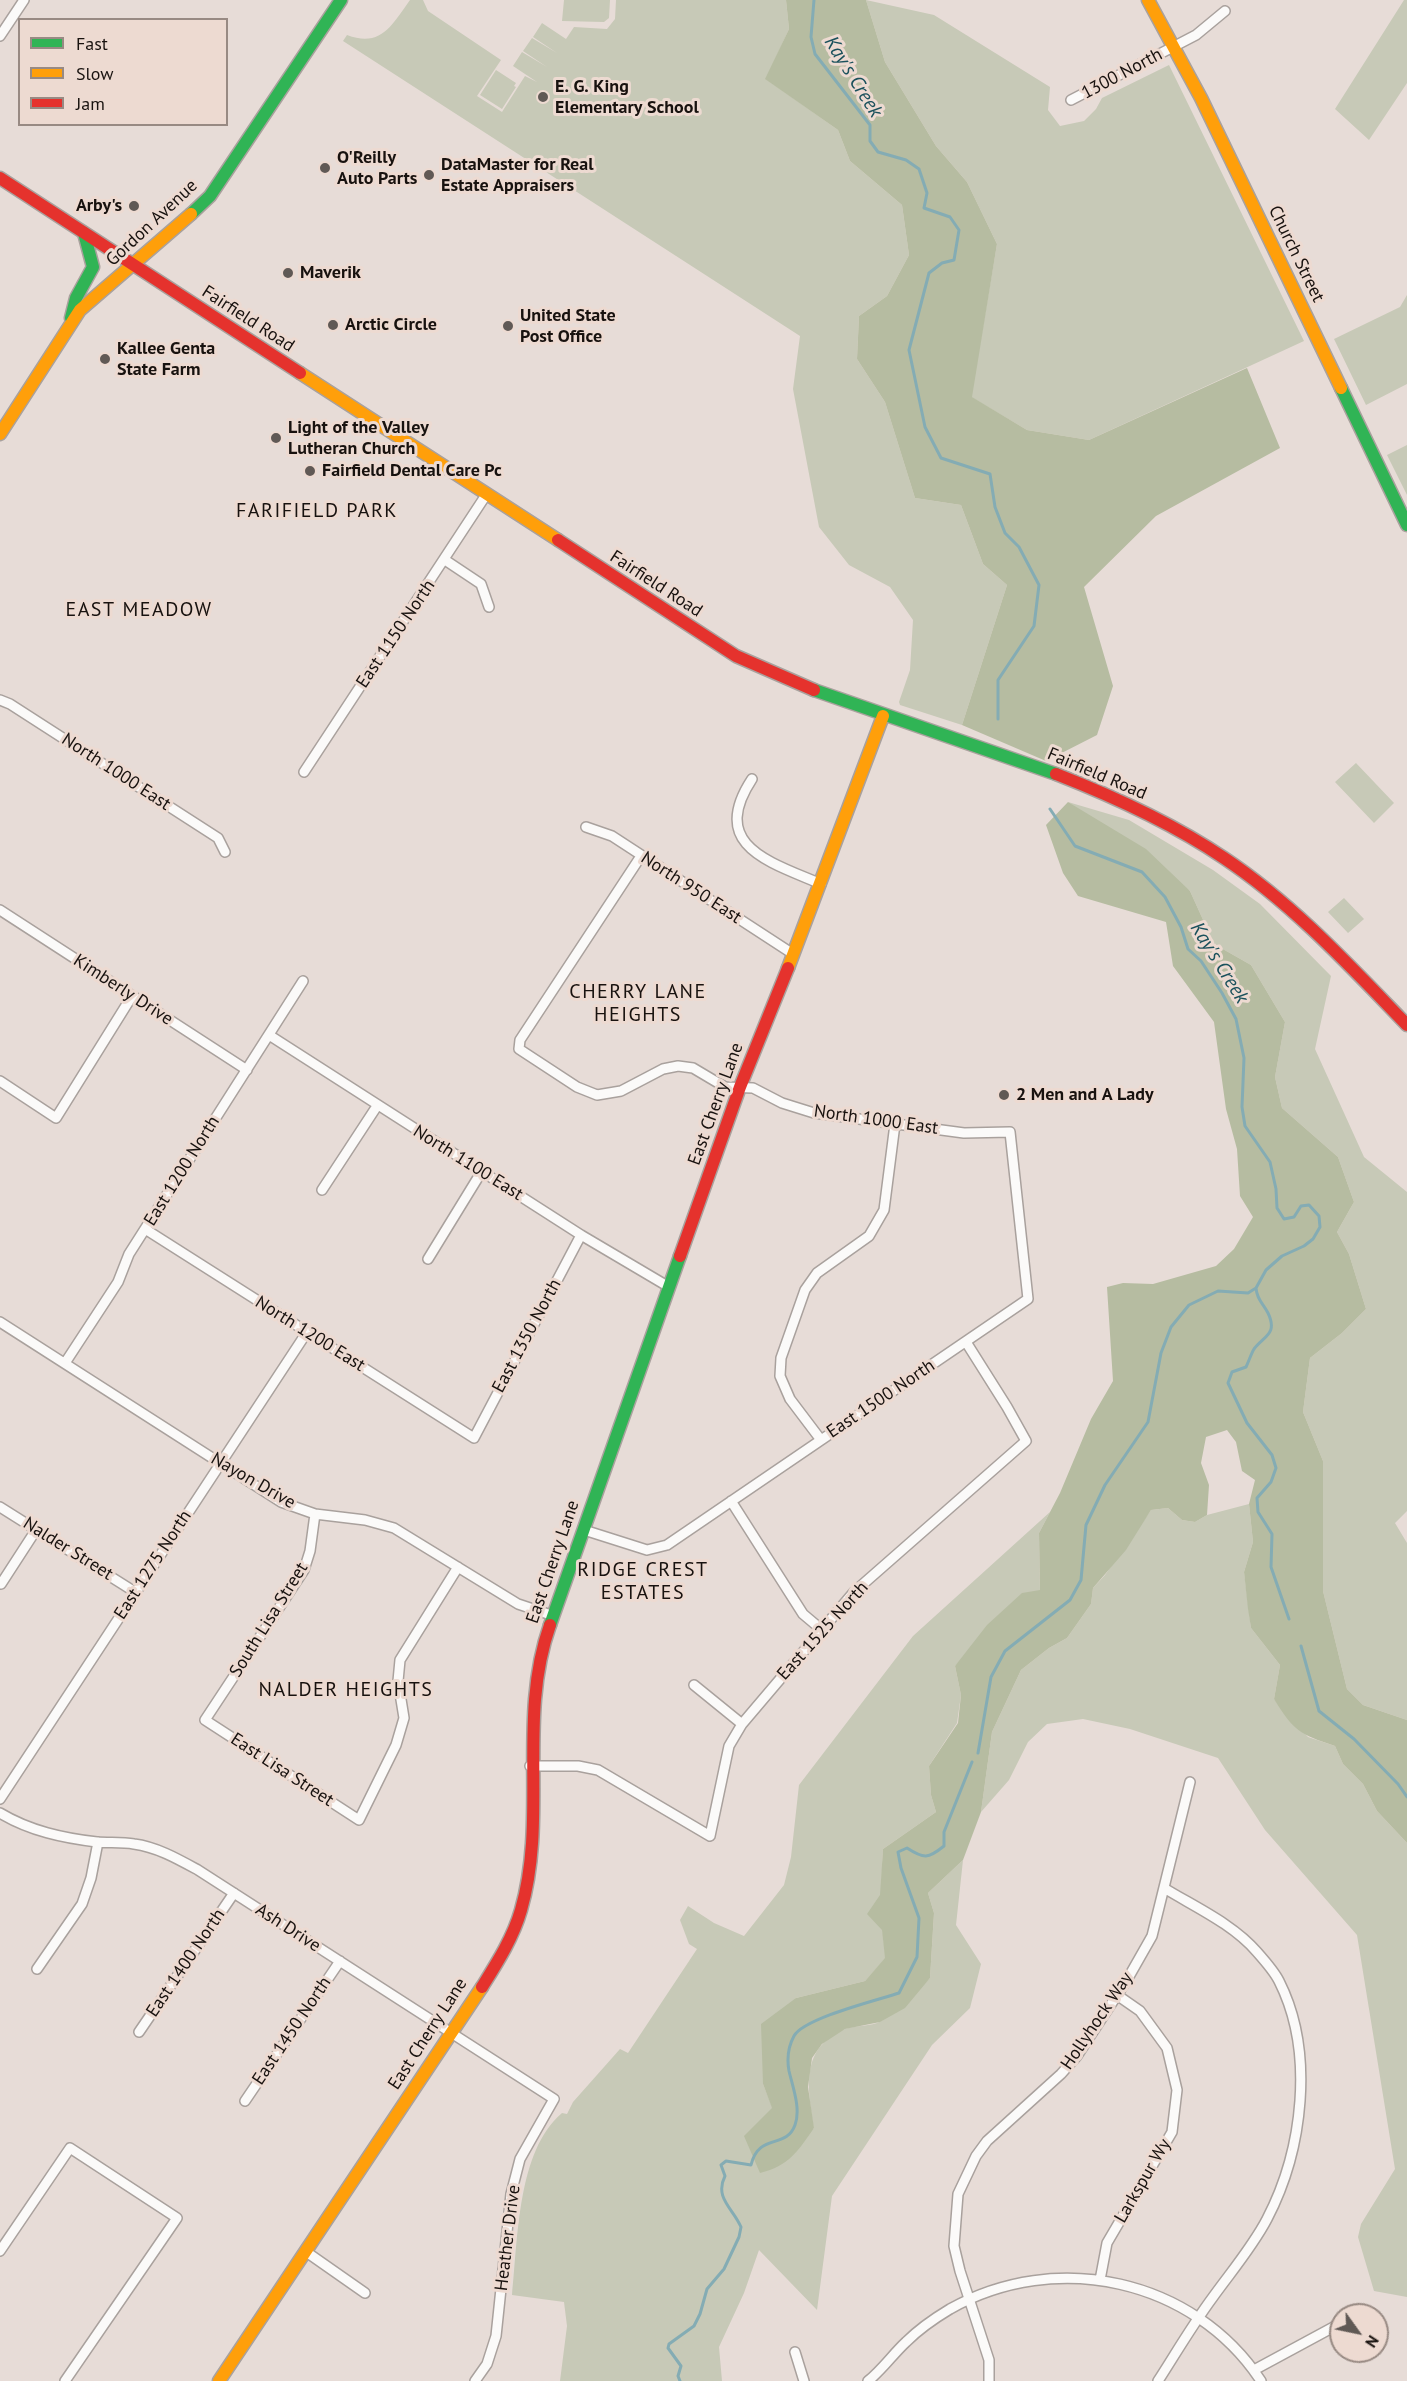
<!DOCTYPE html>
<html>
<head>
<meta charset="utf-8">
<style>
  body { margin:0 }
  #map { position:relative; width:1407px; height:2381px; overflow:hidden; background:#e7dcd7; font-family:"PT Sans",sans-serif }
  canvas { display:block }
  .legend { position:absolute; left:18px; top:18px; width:210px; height:108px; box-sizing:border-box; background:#eddad1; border:2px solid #988a83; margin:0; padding:8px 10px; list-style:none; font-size:18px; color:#18120f }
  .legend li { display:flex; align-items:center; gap:12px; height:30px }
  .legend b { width:30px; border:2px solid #988a83 }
  .north { position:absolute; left:1329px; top:2303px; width:60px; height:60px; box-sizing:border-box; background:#eddad1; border:2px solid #988a83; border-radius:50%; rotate:123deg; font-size:16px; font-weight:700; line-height:24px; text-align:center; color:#18120f }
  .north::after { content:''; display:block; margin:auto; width:21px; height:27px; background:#605955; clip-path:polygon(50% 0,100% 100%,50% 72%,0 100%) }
</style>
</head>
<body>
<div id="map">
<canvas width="1407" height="2381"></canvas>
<ul class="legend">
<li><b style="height:8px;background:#30b455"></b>Fast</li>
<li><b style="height:8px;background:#ff9f0a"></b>Slow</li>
<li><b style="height:8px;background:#e5322d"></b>Jam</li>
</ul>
<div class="north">N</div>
</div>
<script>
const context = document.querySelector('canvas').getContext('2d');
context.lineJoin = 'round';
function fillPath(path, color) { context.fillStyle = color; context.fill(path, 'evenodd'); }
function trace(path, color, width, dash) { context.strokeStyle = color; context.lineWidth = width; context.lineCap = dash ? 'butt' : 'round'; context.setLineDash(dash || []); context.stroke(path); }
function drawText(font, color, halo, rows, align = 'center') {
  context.font = font + ' "PT Sans",sans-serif'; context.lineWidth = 6; context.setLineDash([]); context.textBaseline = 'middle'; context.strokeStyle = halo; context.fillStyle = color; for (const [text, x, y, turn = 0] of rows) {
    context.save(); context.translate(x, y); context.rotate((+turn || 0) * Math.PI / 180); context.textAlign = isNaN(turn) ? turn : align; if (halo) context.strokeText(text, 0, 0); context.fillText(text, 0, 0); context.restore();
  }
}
const green = new Path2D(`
  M410 0H423L428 11 501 60 477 96 502 112 525 76 537 82 513 66 522 52 547 67 523 51 532 38 557 53 533 37 542 23 566 39 574 27 607 29 615 19 616 0H786L789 29 766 79 838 130 850 161 902 205 909 255 887 296 859 316 857 359 885 402 915 498 961 505 983 564 1007 585 962 725 900 705 899 702 910 670 913 620 890 587 849 565 819 527 793 389 800 336 343 41 347 35C381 48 392 25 410 0Z
  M564 0H610L609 18 604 22 562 21Z
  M866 0 934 15 1050 87 1048 110 1060 126 1084 121 1096 109 1102 98 1169 65 1304 341 1089 440 1027 430 971 397 997 244 967 182 936 146 885 62Z
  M1404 0H1407V83L1369 140 1335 109Z
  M496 70 516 83 514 86 516 87 502 109 480 95Z
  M1407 295V384L1366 405 1334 339 1400 307Z
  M1407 445V495L1387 455Z
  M1356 763 1394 803 1374 823 1335 782Z
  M1068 802 1129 820 1213 870 1260 904 1331 976 1315 1049 1364 1157 1407 1192V1511L1395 1523 1407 1543V1720L1363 1705 1347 1689 1323 1591V1461L1303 1412 1310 1358 1342 1333 1366 1309 1349 1254 1337 1232 1354 1202 1338 1157 1282 1108 1275 1077 1285 1022 1251 965 1214 944 1190 891Z
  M1344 898 1364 919 1348 933 1328 912Z
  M1249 1504 1253 1542 1244 1572 1251 1628 1280 1665 1274 1699 1308 1737 1335 1746 1343 1764 1363 1784 1377 1811 1407 1843V2297L1374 2291 1358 2237 1361 2224 1395 2169 1357 1935 1265 1830 1218 1758 1130 1729 1083 1719 1047 1724 1028 1742 1009 1780 981 1812 992 1732 1021 1670 1049 1648 1067 1638 1091 1604 1093 1588 1105 1575 1151 1510 1168 1508 1182 1520 1195 1522 1207 1515Z
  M1050 1512 1039 1533 1040 1591 955 1666 961 1695 957 1723 929 1766 931 1795 936 1812 883 1849C881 1886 880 1921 886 1958L865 1981 796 1998 763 2084 773 2109 814 2129C808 2089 799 2048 845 2029 856 2025 871 2027 881 2021 899 2010 915 1992 930 1978L934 1913 928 1893 963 1860 956 1925 981 1964 970 2008 932 2045 832 2196 817 2310 759 2250 744 2293 719 2347 722 2381H560L567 2326 564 2302 512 2295C518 2240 517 2151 562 2113L567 2114 573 2102 620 2049 628 2053 697 1949 689 1944 680 1920 688 1906 714 1923 744 1936 784 1885 791 1857 799 1785 913 1636Z`);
const forest = new Path2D(`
  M786 0H866L885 62 936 146 967 182 997 244 972 397 1027 430 1089 440 1247 368 1280 448 1156 516 1084 587 1113 686 1097 735 1046 761 962 725 1007 585 983 564 961 505 915 498 885 402 857 359 859 316 887 296 909 255 902 205 850 161 838 130 765 79 789 29Z
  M1068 802 1146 849 1190 891 1214 944 1251 965 1285 1022 1275 1077 1282 1108 1338 1157 1354 1202 1337 1232 1349 1254 1366 1309 1342 1333 1310 1358 1303 1412 1323 1461V1591L1347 1689 1363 1705 1407 1720V1843L1377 1811 1363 1784 1343 1764 1335 1746C1299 1734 1294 1731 1274 1699L1280 1665 1251 1628 1248 1609 1244 1572 1253 1542 1249 1504 1255 1480 1242 1471 1236 1442 1227 1430 1206 1437 1201 1463 1209 1485 1207 1515 1195 1522 1182 1520 1168 1508 1151 1510 1126 1550 1093 1588 1091 1604 1067 1638 1049 1648 1021 1670 992 1732 981 1812 963 1860 928 1893 934 1913 930 1978 905 2008 880 2022 845 2029 822 2044 812 2058 808 2087 814 2128C798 2151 789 2166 760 2173L744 2136 772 2108 763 2084 761 2024 796 1998 865 1981 885 1958 882 1930 867 1914 880 1895 883 1849 936 1812 931 1795 929 1766 958 1723 961 1695 955 1666 987 1625 1022 1593 1040 1590 1039 1533 1060 1493 1091 1419 1113 1381 1107 1287 1123 1283 1153 1284 1216 1266 1234 1249 1253 1217 1240 1196 1237 1149 1226 1109 1214 1022 1173 966 1166 922 1078 896 1063 873 1046 825Z`);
const stream = new Path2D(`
  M814 0 811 37 815 54 870 125V141L878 152 906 160 919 169 927 193 924 208 950 217 959 230 954 260 942 263 929 273 909 350 925 427 941 458 990 474 995 507 1005 533 1019 547 1039 585 1034 626 998 680V719
  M1256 1288C1257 1300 1263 1303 1268 1313 1278 1334 1264 1336 1254 1349 1251 1354 1249 1361 1246 1367L1232 1372 1228 1383 1247 1423 1272 1455 1276 1468 1271 1482 1257 1498 1258 1512 1272 1534 1271 1567 1289 1619
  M1301 1646 1319 1711 1354 1739 1398 1784 1407 1797
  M978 1753 991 1677 1005 1651 1070 1600 1081 1580 1086 1525 1105 1485 1148 1422 1161 1353 1171 1327 1189 1305 1218 1291 1248 1293 1256 1288 1266 1270 1282 1256 1304 1246 1313 1239 1320 1227 1319 1216 1309 1205 1301 1206 1294 1217 1284 1219 1277 1208 1276 1189 1270 1162 1245 1126 1242 1107 1244 1058 1236 1019 1222 993 1201 961 1188 949 1181 927 1165 897 1142 872 1075 846 1050 809
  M680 2381 678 2376 681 2366 668 2348 669 2344 694 2326 700 2314 707 2289 724 2269 739 2237 741 2227C733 2208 714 2198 725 2176L721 2165 726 2161 751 2165C759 2132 786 2150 795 2125 801 2109 793 2088 789 2071 787 2060 788 2047 794 2036 804 2018 878 2000 899 1993L917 1957 919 1918 901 1868 898 1852 907 1848C924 1859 928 1859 944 1846V1832L972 1762`);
const street = new Path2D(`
  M0 36 24 0
  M1071 100 1196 35 1225 11
  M445 560 481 584 489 607
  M0 700 10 704 218 838 225 852
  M304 772 486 495
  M752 779C708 846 770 862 821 884
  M586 827 612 836 793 954
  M0 910 247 1070
  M269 1035 581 1235 669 1287
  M0 1081 56 1118 132 996
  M322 1190 377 1106
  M145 1229 474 1438 581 1235
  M428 1259 482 1171
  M0 1322 281 1502 315 1514 365 1520 394 1528 518 1604 554 1616
  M65 1363 118 1282 129 1254 303 981
  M821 1440 790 1399 780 1376 781 1358 805 1290 817 1273 869 1236 884 1210 895 1124
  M731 1501 803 1614 822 1630
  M0 1507 135 1592
  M315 1514 310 1551 304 1570 205 1720 359 1820 396 1745 404 1718 398 1681 400 1660 458 1567
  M584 1530 647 1550 667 1545 1028 1299 1010 1132 964 1133 814 1113 782 1103 753 1088 725 1087 693 1068 678 1066 663 1069 621 1091 597 1095 577 1087 519 1049 520 1040 641 856
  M1 1584 36 1530
  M694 1685 742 1724
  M530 1766H578L598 1770 710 1836 729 1746 742 1724 854 1592 1026 1441 1007 1407 966 1342
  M0 1799 307 1332
  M0 1813C30 1831 63 1838 97 1842 109 1843 122 1842 134 1844 157 1847 178 1859 198 1870L554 2099 520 2159 511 2194 496 2336 487 2364 475 2381
  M37 1969 82 1904 91 1878 98 1842
  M139 2032 234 1893
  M245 2101 340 1961
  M0 2251 70 2148 177 2218 65 2381
  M305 2251 365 2293
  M1100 2280 1107 2243 1172 2132 1177 2090 1167 2048 1140 2011 1117 1995
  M1356 2315 1361 2312
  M795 2352 804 2381
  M1254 2370 1341 2323
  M868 2381C882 2370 893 2354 906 2342 919 2329 935 2318 950 2309 1056 2249 1194 2279 1261 2381
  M989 2381V2360L960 2271 954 2246 958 2194 976 2156 987 2141 1061 2074 1077 2056 1127 1980 1152 1936 1190 1782
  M1158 2381C1176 2353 1193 2324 1213 2297 1231 2272 1253 2246 1267 2219 1303 2150 1315 2052 1279 1981 1274 1971 1265 1961 1257 1952 1233 1924 1195 1907 1164 1888`);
const fast = new Path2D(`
  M191 214 210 196 341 0
  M71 318 76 298 93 267 84 233
  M1341 388 1407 525
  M814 690 1056 774
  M550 1625 680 1256`);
const slow = new Path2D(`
  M1148 0 1201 98 1341 388
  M300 373 558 540
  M0 434 80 310 191 214
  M788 968 883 716
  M219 2381 482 1987`);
const jam = new Path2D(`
  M0 178 300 373
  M558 540 736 656 814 690
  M1056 774C1115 797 1172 823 1224 858 1293 904 1350 966 1407 1025
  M680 1256 740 1087 788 968
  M482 1987C497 1963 513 1938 521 1910 548 1817 517 1718 550 1625`);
const markers = [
  [543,97,6,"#605955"],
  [325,168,6,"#605955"],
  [429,175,6,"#605955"],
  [134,206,6,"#605955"],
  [288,273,6,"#605955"],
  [333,325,6,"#605955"],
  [508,326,6,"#605955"],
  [105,359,6,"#605955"],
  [276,438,6,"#605955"],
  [310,471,6,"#605955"],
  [1004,1095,6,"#605955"]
];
const streetNames = [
  ["1300 North",1122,74,-28],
  ["Gordon Avenue",152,223,-43],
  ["Church Street",1296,254,64],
  ["Fairfield Road",248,319,33],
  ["Fairfield Road",656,584,33],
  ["East 1150 North",396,634,-56],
  ["North 1000 East",116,772,33],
  ["Fairfield Road",1097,774,23],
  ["North 950 East",691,888,33],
  ["Kimberly Drive",123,990,33],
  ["East Cherry Lane",716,1104,-70],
  ["North 1000 East",876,1120,8],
  ["North 1100 East",468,1163,32],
  ["East 1200 North",182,1171,-58],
  ["North 1200 East",310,1334,32],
  ["East 1350 North",527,1336,-62],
  ["East 1500 North",881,1399,-34],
  ["Nayon Drive",253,1481,30],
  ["Nalder Street",68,1549,32],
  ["East Cherry Lane",553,1562,-71],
  ["East 1275 North",153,1565,-57],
  ["South Lisa Street",269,1620,-58],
  ["East 1525 North",823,1631,-48],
  ["East Lisa Street",282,1770,33],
  ["Ash Drive",288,1928,33],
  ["East 1400 North",186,1963,-56],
  ["Hollyhock Way",1097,2021,-56],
  ["East 1450 North",292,2031,-56],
  ["East Cherry Lane",428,2034,-57],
  ["Larkspur Wy",1143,2181,-60],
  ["Heather Drive",508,2238,-83]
];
const poiNames = [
  ["E. G. King",555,87],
  ["Elementary School",555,108],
  ["O'Reilly",337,158],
  ["Auto Parts",337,179],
  ["DataMaster for Real",441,165],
  ["Estate Appraisers",441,186],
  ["Arby's",122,206,"right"],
  ["Maverik",300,273],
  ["United State",520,316],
  ["Post Office",520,337],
  ["Arctic Circle",345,325],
  ["Kallee Genta",117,349],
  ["State Farm",117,370],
  ["Light of the Valley",288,428],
  ["Lutheran Church",288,449],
  ["Fairfield Dental Care Pc",322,471],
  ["2 Men and A Lady",1016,1095]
];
const waterNames = [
  ["Kay's Creek",853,77,58],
  ["Kay's Creek",1219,963,58]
];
const neighbourhoodNames = [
  ["FARIFIELD PARK",317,511],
  ["EAST MEADOW",139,610],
  ["CHERRY LANE",638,992],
  ["HEIGHTS",638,1015],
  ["RIDGE CREST",643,1570],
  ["ESTATES",643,1593],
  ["NALDER HEIGHTS",346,1690]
];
fillPath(green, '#c7c9b7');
fillPath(forest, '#b6bca1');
trace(stream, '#84acb4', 3);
trace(street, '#a9a19d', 12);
trace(fast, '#a9a19d', 15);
trace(slow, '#a9a19d', 15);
trace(jam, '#a9a19d', 15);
trace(street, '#fbfaf9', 9);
trace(fast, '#30b455', 12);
trace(slow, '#ff9f0a', 12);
trace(jam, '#e5322d', 12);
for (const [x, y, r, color] of markers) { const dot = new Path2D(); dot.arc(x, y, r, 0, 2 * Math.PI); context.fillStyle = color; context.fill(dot); trace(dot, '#eddad1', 2); }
drawText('18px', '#18120f', '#eddad1', streetNames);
drawText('bold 18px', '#18120f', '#eddad1', poiNames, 'left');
drawText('italic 20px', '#1b515c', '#eddad1', waterNames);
context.letterSpacing = '1.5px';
drawText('20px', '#18120f', '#eddad1', neighbourhoodNames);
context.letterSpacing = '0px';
</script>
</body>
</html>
